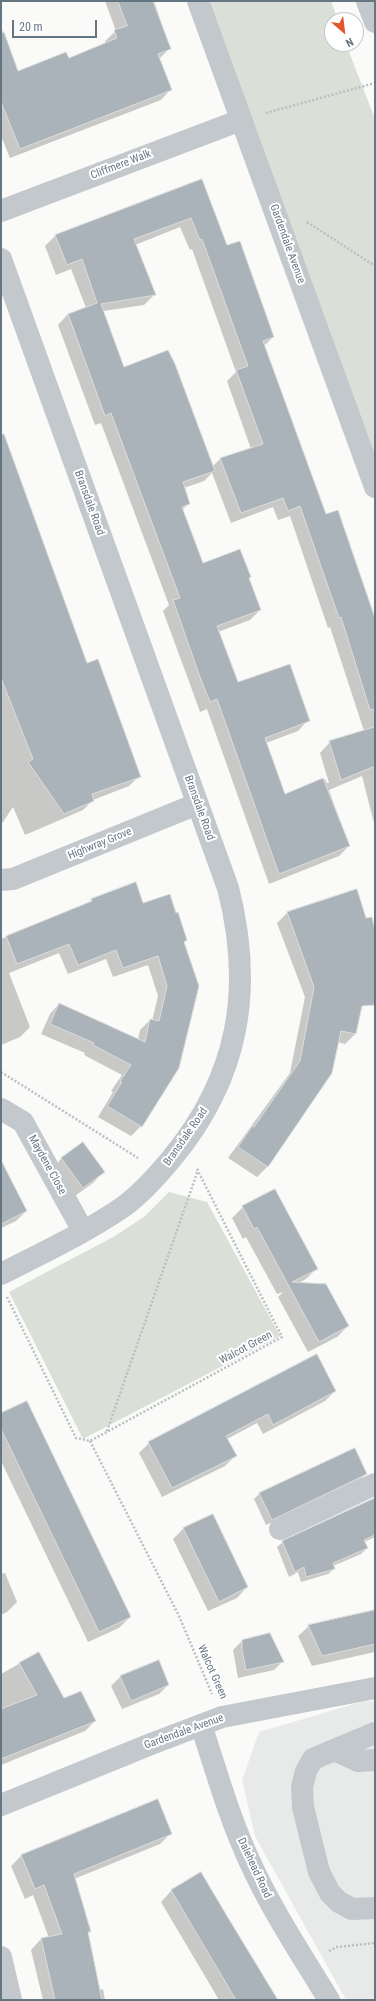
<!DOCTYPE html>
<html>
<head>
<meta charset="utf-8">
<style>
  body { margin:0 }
  #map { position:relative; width:376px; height:2001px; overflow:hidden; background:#fafaf8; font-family:"Roboto Condensed",sans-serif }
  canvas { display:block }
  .frame { position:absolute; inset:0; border:2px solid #657683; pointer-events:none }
  .north { position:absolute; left:324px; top:12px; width:40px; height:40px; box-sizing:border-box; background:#fff; border:1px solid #c1c8cd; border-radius:50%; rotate:152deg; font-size:11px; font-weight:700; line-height:16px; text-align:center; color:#657683 }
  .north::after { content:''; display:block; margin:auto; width:14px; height:18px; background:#e4572e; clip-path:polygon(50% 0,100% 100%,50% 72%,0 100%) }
  .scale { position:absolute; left:12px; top:20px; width:85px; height:18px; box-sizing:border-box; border:2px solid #657683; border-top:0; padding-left:5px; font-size:12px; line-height:14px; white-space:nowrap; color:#657683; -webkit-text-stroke:3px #fff; paint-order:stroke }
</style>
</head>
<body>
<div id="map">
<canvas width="376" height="2001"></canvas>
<div class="frame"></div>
<div class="north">N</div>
<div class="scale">20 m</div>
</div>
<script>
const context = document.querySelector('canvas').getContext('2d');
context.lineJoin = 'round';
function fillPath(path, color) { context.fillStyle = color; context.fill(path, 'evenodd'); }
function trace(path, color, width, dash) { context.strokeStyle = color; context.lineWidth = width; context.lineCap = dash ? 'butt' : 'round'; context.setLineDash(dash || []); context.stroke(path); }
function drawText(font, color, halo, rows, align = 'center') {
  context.font = font + ' "Roboto Condensed",sans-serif'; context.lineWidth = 4; context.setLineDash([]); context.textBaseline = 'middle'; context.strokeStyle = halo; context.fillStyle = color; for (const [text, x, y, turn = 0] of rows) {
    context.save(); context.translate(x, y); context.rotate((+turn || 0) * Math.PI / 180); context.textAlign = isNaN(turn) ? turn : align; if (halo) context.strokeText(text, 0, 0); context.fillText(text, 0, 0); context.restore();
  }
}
const built = new Path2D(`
  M375 1701V2000H346L255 1836 242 1780 259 1732 361 1702Z`);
const green = new Path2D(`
  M204 1H331L338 20H332V44H346L375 119V472Z
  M169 1192 207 1202 280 1336 83 1439 9 1292 115 1236 145 1216Z`);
const shadow = new Path2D(`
  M105 1H154L170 48 159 59 170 90 161 100 10 158 1 136V27L17 72 68 60 106 44 105 41 116 31Z
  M201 180 227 247 273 337 264 346 326 515 375 625V827L362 776 329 790 349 846 339 856 269 884 207 709 200 712 191 687 163 611 169 605 101 423 95 425 58 325 68 314 86 308 71 269 56 275 45 246 55 236ZM180 227 190 250 192 249 236 372 227 381 251 449 220 459 212 467 124 368 103 311 144 305 155 294 135 245ZM212 473 231 523 273 507 278 520 290 516 328 628 330 627 364 731 330 742 320 753 329 783H327L325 779 285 795 266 743 298 731 308 720 237 684 218 632 250 620 260 610 248 578 202 564 182 510 189 503 184 488 204 481Z
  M1 431 86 664 139 776 129 786 93 800 83 810 25 835 13 807 1 825Z
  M356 890 375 945V966L372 950 355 1034 345 1044 337 1042 332 1072 267 1167 257 1177 228 1158 290 1073 305 997 277 923 287 913Z
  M92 900 143 904 186 940 183 943 178 1067 141 1126 131 1136 98 1117 113 1092 111 1091 122 1075 84 1055 85 1053 41 1034 50 1014 59 1004 138 1040 140 1030 150 1020 152 1021 158 996 148 965 113 977 106 959 68 974 59 953 9 973 30 1027 20 1037 1 1045V939L87 905Z
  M82 1144 103 1172 93 1183 72 1198 51 1170 61 1159Z
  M1 1192 26 1211 16 1221 1 1228Z
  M243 1207 317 1268 306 1279 293 1286 325 1283 348 1326 337 1337 308 1352 278 1297 283 1292 277 1294 246 1237 243 1239 232 1218Z
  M335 1391 325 1401 263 1434 257 1423 227 1439 235 1456 225 1466 162 1497 139 1453 149 1443Z
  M1 1415 130 1617 119 1628 88 1642 1 1461Z
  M366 1474 360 1479 266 1525 254 1499 260 1493Z
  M375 1499V1537L364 1542 367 1548 361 1554 333 1566 334 1569 328 1574 301 1582 298 1572 289 1577 277 1547 283 1542Z
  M184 1528 247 1587 237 1598 208 1611 173 1539Z
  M5 1573 17 1602 7 1612 1 1615V1574Z
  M375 1611V1652L312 1666 298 1636 309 1626Z
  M242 1641 283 1661 274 1670 238 1678 233 1650Z
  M38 1653 63 1700 95 1721 85 1731 1 1765V1674Z
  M159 1661 168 1685 159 1694 122 1709 111 1686 120 1677Z
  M171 1833 160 1844 74 1879 90 1931 87 1934 99 1990 103 1989 105 2000H43L31 1950 41 1939 49 1938 33 1895 25 1899 11 1866 22 1855Z
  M201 1873 276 2000H219L161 1902 171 1891Z`);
const building = new Path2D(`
  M118 1H153L171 49 158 54 172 90 20 149 1 102V33L4 32 18 71 66 52 69 58 117 38 114 30 127 26Z
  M202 179 227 245 240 241 274 337 263 341 326 514 338 510 375 618V709L370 710 341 617 339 618 300 506 288 511 283 498 241 513 220 458 263 444 236 370 248 366 202 239 200 240 191 218 134 239 156 295 101 304 124 367 168 350 175 364 215 471 183 482 190 504 182 507 203 563 240 549 251 577 249 578 261 610 217 626 238 682 290 664 310 721 265 738 285 794 323 778 350 846 279 874 217 699 210 702 200 677 173 600 180 598 127 456 111 413 105 416 68 314 97 303 82 259 67 265 55 235Z
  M4 434 87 663 98 659 141 777 92 794 94 801 64 814 28 762 33 759 1 678V435Z
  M375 727V766L341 780 329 741Z
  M136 882 143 903 170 894 176 913 178 912 187 940 184 942 199 986 179 1068 142 1127 107 1106 122 1082 120 1081 131 1065 93 1045 94 1043 50 1024 59 1003 145 1042 150 1019 159 1021 167 986 158 956 123 968 116 950 78 965 69 944 17 964 6 936 92 901 91 899Z
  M357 889 366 918 372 917 375 930V1005L362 1006 356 1034 341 1031 332 1073 268 1167 238 1147 253 1125 254 1127 300 1061 314 987 287 912Z
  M83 1142 105 1172 83 1188 61 1158Z
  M1 1160 27 1211 1 1224Z
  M275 1189 318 1269 292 1282 326 1284 349 1326 319 1342 257 1227 254 1229 242 1206Z
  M317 1354 336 1391 273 1425 268 1414 226 1436 237 1456 172 1488 148 1442Z
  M27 1401 131 1617 99 1632 1 1429V1413Z
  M355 1448 367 1474 272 1520 259 1493Z
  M375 1498V1535L364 1540 368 1548 333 1563 335 1569 306 1577 304 1567 295 1572 282 1541Z
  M213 1514 248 1587 219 1602 183 1528Z
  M375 1610V1644L322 1656 308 1625Z
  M270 1633 284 1662 246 1670 242 1650V1640Z
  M39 1652 64 1698 81 1691 96 1721 1 1759V1709L37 1695 19 1663Z
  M159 1660 169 1685 131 1701 120 1676Z
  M158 1799 172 1834 74 1874 91 1932H88L102 2000H55L41 1938 62 1934 44 1885 35 1889 21 1855Z
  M201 1872 227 1916 278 2000H236L171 1890Z`);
const path = new Path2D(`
  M266 113 375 83
  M307 222 375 266
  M1 1072 138 1158
  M7 1297 76 1438 90 1441 282 1337 196 1167
  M107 1431 198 1170
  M90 1441 179 1616 212 1694
  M329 1951 337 1947 375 1943`);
const minor = new Path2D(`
  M198 1 375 487
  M367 1 375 22
  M1 211 241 120
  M1 259 228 888C254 989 239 1077 172 1158 158 1175 141 1194 123 1207 85 1233 42 1253 1 1274
  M1 880 13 879 197 804
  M1 1109 23 1122 83 1231
  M280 1529 375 1484
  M201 1725C216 1770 229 1817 249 1860 271 1909 301 1954 329 2000
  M375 1733 313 1759 306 1771 302 1787 303 1807 319 1872 330 1893 339 1902 352 1909 375 1908
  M335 1750 358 1761 375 1760
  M1 1805 151 1744 222 1717 375 1688
  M1 1957 11 2000`);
const streetNames = [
  ["Cliffmere Walk",121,165,-21],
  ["Gardendale Avenue",287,244,70],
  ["Bransdale Road",89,503,70],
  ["Bransdale Road",199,808,70],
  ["Highwray Grove",100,844,-22],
  ["Bransdale Road",186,1137,-55],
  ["Maydene Close",47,1165,61],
  ["Walcot Green",246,1348,-28],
  ["Walcot Green",212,1672,66],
  ["Gardendale Avenue",184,1732,-20],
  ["Dalehead Road",254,1868,65]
];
fillPath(built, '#e8e9e9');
fillPath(green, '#dadfd7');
fillPath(shadow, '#0003');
fillPath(building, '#aab3b9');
trace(building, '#dcdcda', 1);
trace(path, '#bbbfc2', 2.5, [2, 2]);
trace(minor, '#c3c8cc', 22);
drawText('11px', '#657683', '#fff', streetNames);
</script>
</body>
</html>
